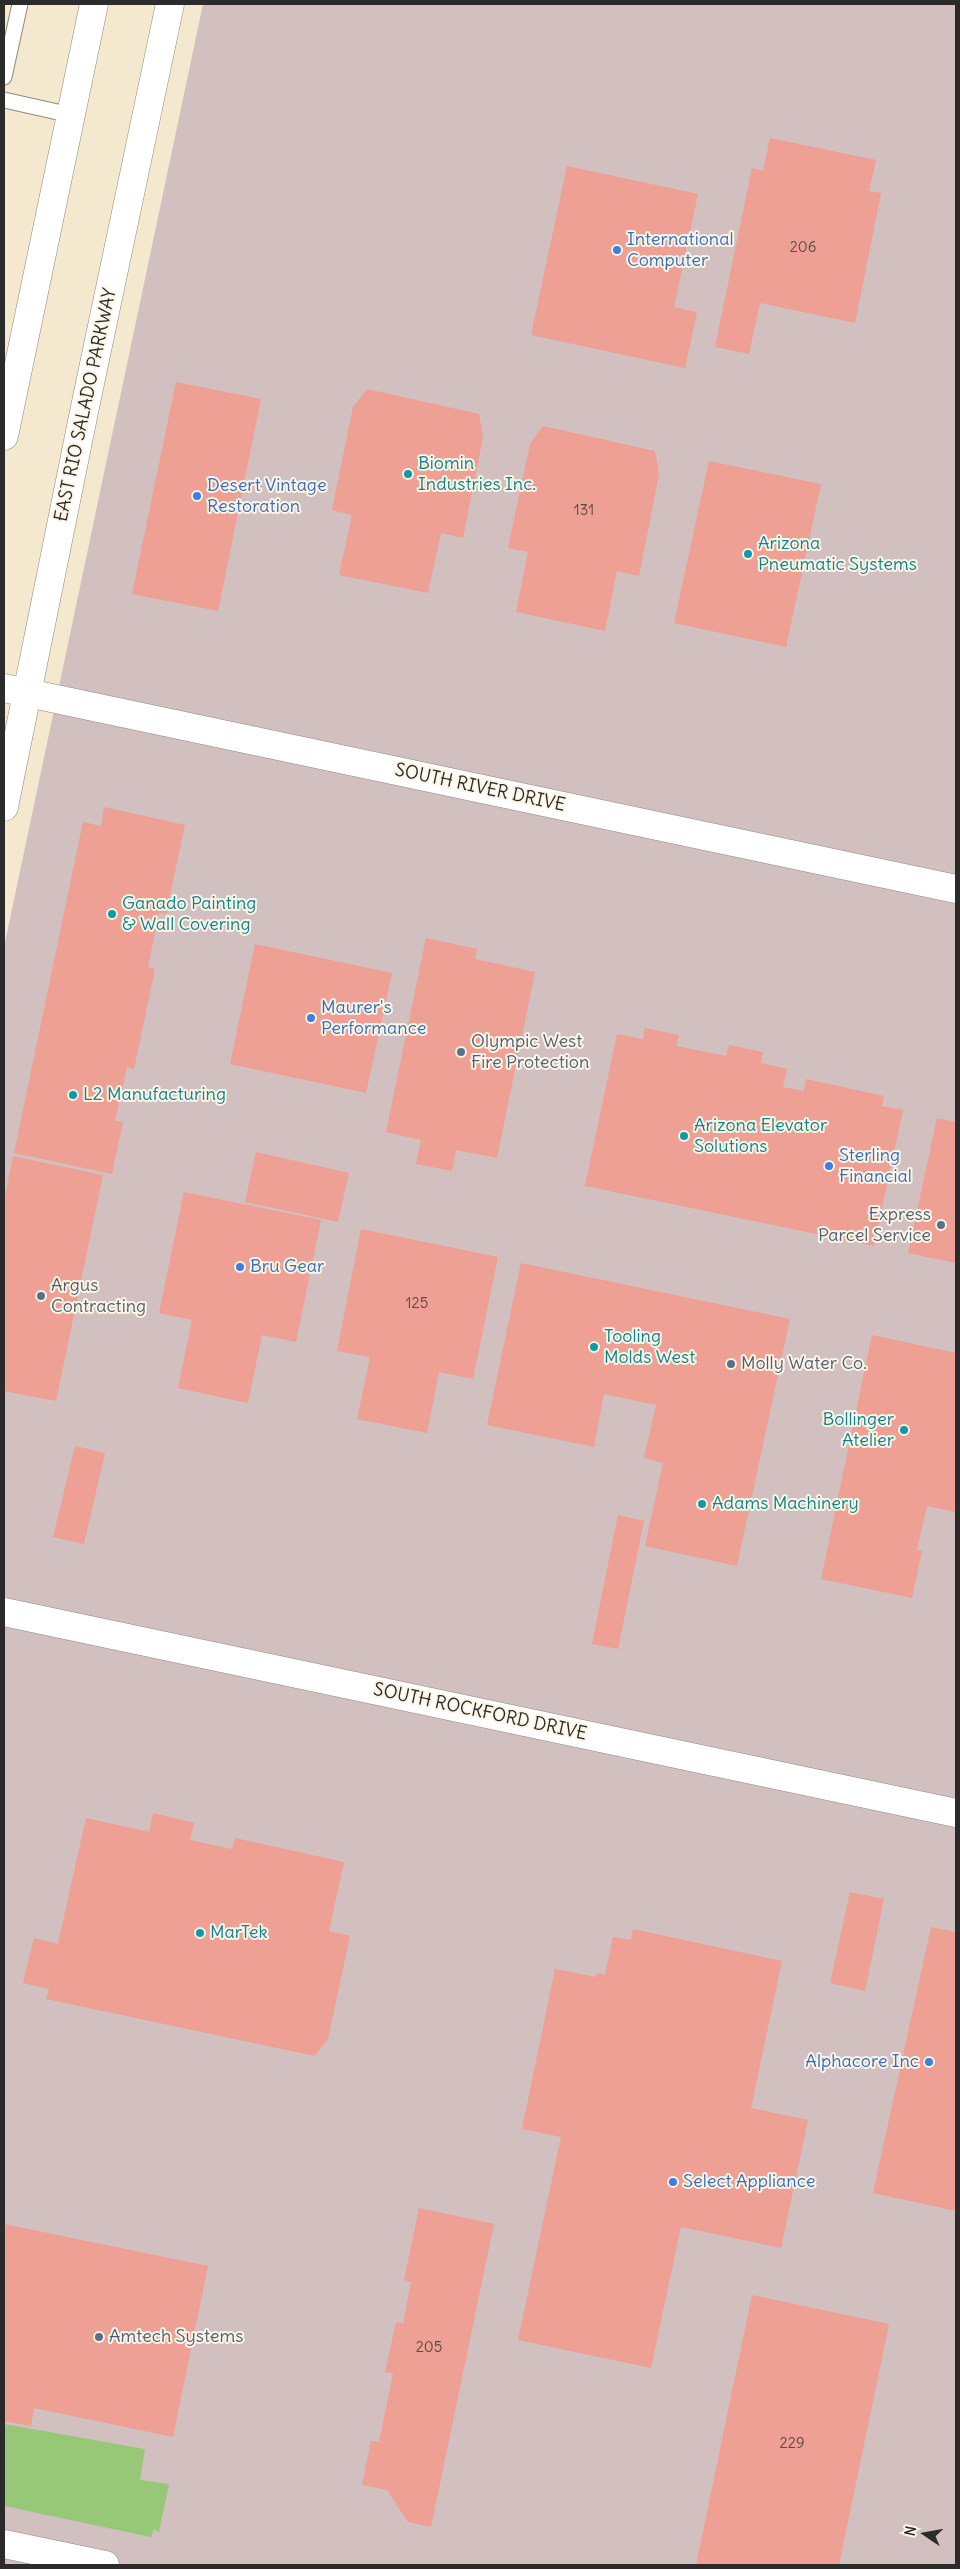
<!DOCTYPE html>
<html>
<head>
<meta charset="utf-8">
<style>
  body { margin:0 }
  #map { position:relative; width:960px; height:2569px; overflow:hidden; background:#f4e9cf; font-family:Delius,sans-serif }
  canvas { display:block }
  .frame { position:absolute; inset:0; border:5px solid #2b2b2b; pointer-events:none }
  .north { position:absolute; left:900px; top:2509px; width:50px; height:50px; -webkit-text-stroke:4px #fcf5e5; paint-order:stroke; rotate:282deg; font-size:14px; font-weight:700; line-height:20px; text-align:center; color:#2b2b2b }
  .north::after { content:''; display:block; margin:auto; width:18px; height:22px; background:#2b2b2b; clip-path:polygon(50% 0,100% 100%,50% 72%,0 100%) }
</style>
</head>
<body>
<div id="map">
<canvas width="960" height="2569"></canvas>
<div class="frame"></div>
<div class="north">N</div>
</div>
<script>
const context = document.querySelector('canvas').getContext('2d');
context.lineJoin = 'round';
function fillPath(path, color) { context.fillStyle = color; context.fill(path, 'evenodd'); }
function trace(path, color, width, dash) { context.strokeStyle = color; context.lineWidth = width; context.lineCap = dash ? 'butt' : 'round'; context.setLineDash(dash || []); context.stroke(path); }
function drawText(font, color, halo, rows, align = 'center') {
  context.font = font + ' Delius,sans-serif'; context.lineWidth = 4; context.setLineDash([]); context.textBaseline = 'middle'; context.strokeStyle = halo; context.fillStyle = color; for (const [text, x, y, turn = 0] of rows) {
    context.save(); context.translate(x, y); context.rotate((+turn || 0) * Math.PI / 180); context.textAlign = isNaN(turn) ? turn : align; if (halo) context.strokeText(text, 0, 0); context.fillText(text, 0, 0); context.restore();
  }
}
const industrial = new Path2D(`
  M203 4H956V2565H4V947Z`);
const green = new Path2D(`
  M4 2424 145 2449 140 2480 169 2484 159 2532 154 2529 151 2537 4 2506Z`);
const building = new Path2D(`
  M770 138 876 160 869 191 881 193 855 323 760 303 749 354 715 347 752 168 763 171Z
  M567 166 698 194 674 307 697 312 685 368 531 335Z
  M176 382 261 399 218 611 132 594Z
  M367 389 479 414 483 437 463 538 441 533 428 593 339 575 352 515 332 510 353 407Z
  M543 426 655 451 659 475 639 576 617 571 605 631 516 612 528 552 508 548 530 444Z
  M709 461 821 484 786 647 674 623Z
  M104 807 185 825 166 914 159 913 148 967 155 969 134 1069 127 1067 115 1121 123 1122 112 1174 14 1153 83 822 101 826Z
  M426 938 477 949 475 959 535 972 497 1158 456 1150 452 1171 416 1164 421 1140 386 1132Z
  M255 944 392 973 366 1093 230 1064Z
  M645 1028 679 1035 676 1046 726 1056 729 1045 763 1052 761 1063 787 1069 783 1087 804 1091 806 1079 884 1096 882 1106 903 1110 874 1246 585 1186 617 1034 643 1039Z
  M937 1118 956 1122V1263L908 1253Z
  M256 1152 349 1173 338 1222 245 1202Z
  M13 1156 103 1175 56 1401 4 1391V1201Z
  M184 1192 321 1220 296 1342 262 1335 248 1403 178 1388 192 1320 159 1313Z
  M361 1229 498 1257 473 1379 439 1372 427 1433 357 1419 370 1357 337 1351Z
  M521 1263 790 1319 737 1566 645 1546 663 1463 644 1458 656 1405 604 1394 594 1447 487 1425Z
  M872 1335 956 1353V1512L927 1506 917 1550 922 1551 912 1598 821 1579Z
  M75 1446 105 1453 84 1544 53 1537Z
  M618 1515 644 1521 618 1649 592 1644Z
  M153 1813 194 1823 190 1840 232 1849 235 1838 344 1862 329 1931 350 1936 328 2039 315 2056 46 1999 49 1989 23 1983 34 1938 58 1944 86 1818 149 1832Z
  M850 1892 884 1899 865 1991 830 1983Z
  M931 1927 956 1932V2211L873 2193Z
  M633 1929 782 1961 751 2108 808 2120 781 2248 681 2227 651 2368 518 2340 561 2137 522 2129 555 1969 596 1977 597 1973 605 1975 613 1937 631 1940Z
  M419 2208 494 2224 431 2527 408 2522 387 2490 362 2485 371 2441 379 2442 393 2374 385 2372 396 2322 403 2324 411 2282 404 2280Z
  M4 2224 208 2266 173 2437 34 2408 31 2426 4 2421Z
  M752 2295 889 2324 839 2565H696Z`);
const service = new Path2D(`
  M4 77 20 4
  M4 100 71 115`);
const minor = new Path2D(`
  M4 688 956 889
  M4 1612 956 1813
  M4 2544 105 2565`);
const secondary = new Path2D(`
  M4 436 94 4
  M4 807 85 407 170 4`);
const markers = [
  [617,250,5,"#3f7fe0"],
  [408,474,5,"#0f9aa8"],
  [197,496,5,"#3f7fe0"],
  [748,554,5,"#0f9aa8"],
  [112,914,5,"#0f9aa8"],
  [311,1018,5,"#3f7fe0"],
  [461,1052,5,"#5c6f8a"],
  [73,1095,5,"#0f9aa8"],
  [684,1136,5,"#0f9aa8"],
  [829,1166,5,"#3f7fe0"],
  [941,1225,5,"#5c6f8a"],
  [240,1267,5,"#3f7fe0"],
  [41,1296,5,"#5c6f8a"],
  [594,1347,5,"#0f9aa8"],
  [731,1364,5,"#5c6f8a"],
  [904,1430,5,"#0f9aa8"],
  [702,1504,5,"#0f9aa8"],
  [200,1933,5,"#0f9aa8"],
  [929,2062,5,"#3f7fe0"],
  [673,2182,5,"#3f7fe0"],
  [99,2337,5,"#5c6f8a"]
];
const numberNames = [
  ["206",803,248],
  ["131",584,511],
  ["125",417,1304],
  ["205",429,2348],
  ["229",792,2444]
];
const shopNames = [
  ["International",627,240],
  ["Computer",627,261],
  ["Desert Vintage",207,486],
  ["Restoration",207,507],
  ["Maurer's",321,1008],
  ["Performance",321,1029],
  ["Sterling",839,1156],
  ["Financial",839,1177],
  ["Bru Gear",250,1267],
  ["Alphacore Inc",919,2062,"right"],
  ["Select Appliance",683,2182]
];
const streetNames = [
  ["EAST RIO SALADO PARKWAY",86,405,-78],
  ["SOUTH RIVER DRIVE",480,788,12],
  ["SOUTH ROCKFORD DRIVE",480,1712,12]
];
const cultureNames = [
  ["Biomin",418,464],
  ["Industries Inc.",418,485],
  ["Arizona",758,544],
  ["Pneumatic Systems",758,565],
  ["Ganado Painting",122,904],
  ["& Wall Covering",122,925],
  ["L2 Manufacturing",83,1095],
  ["Arizona Elevator",694,1126],
  ["Solutions",694,1147],
  ["Tooling",604,1337],
  ["Molds West",604,1358],
  ["Bollinger",894,1420,"right"],
  ["Atelier",894,1441,"right"],
  ["Adams Machinery",712,1504],
  ["MarTek",210,1933]
];
const serviceNames = [
  ["Olympic West",471,1042],
  ["Fire Protection",471,1063],
  ["Express",931,1215,"right"],
  ["Parcel Service",931,1236,"right"],
  ["Argus",51,1286],
  ["Contracting",51,1307],
  ["Molly Water Co.",741,1364],
  ["Amtech Systems",109,2337]
];
fillPath(industrial, '#d2bfc0');
fillPath(green, '#96c878');
fillPath(building, '#eda093');
trace(service, '#908a7d', 17);
trace(minor, '#908a7d', 29);
trace(secondary, '#908a7d', 29);
trace(service, '#fff', 15);
trace(minor, '#fff', 28);
trace(secondary, '#fff', 28);
for (const [x, y, r, color] of markers) { const dot = new Path2D(); dot.arc(x, y, r, 0, 2 * Math.PI); context.fillStyle = color; context.fill(dot); trace(dot, '#fcf5e5', 2); }
drawText('15px', '#5c4845', null, numberNames);
drawText('18px', '#366cbe', '#fcf5e5', shopNames, 'left');
drawText('18px', '#2b2b2b', '#fcf5e5', streetNames);
drawText('18px', '#0d838f', '#fcf5e5', cultureNames, 'left');
drawText('18px', '#4e5e75', '#fcf5e5', serviceNames, 'left');
</script>
</body>
</html>
